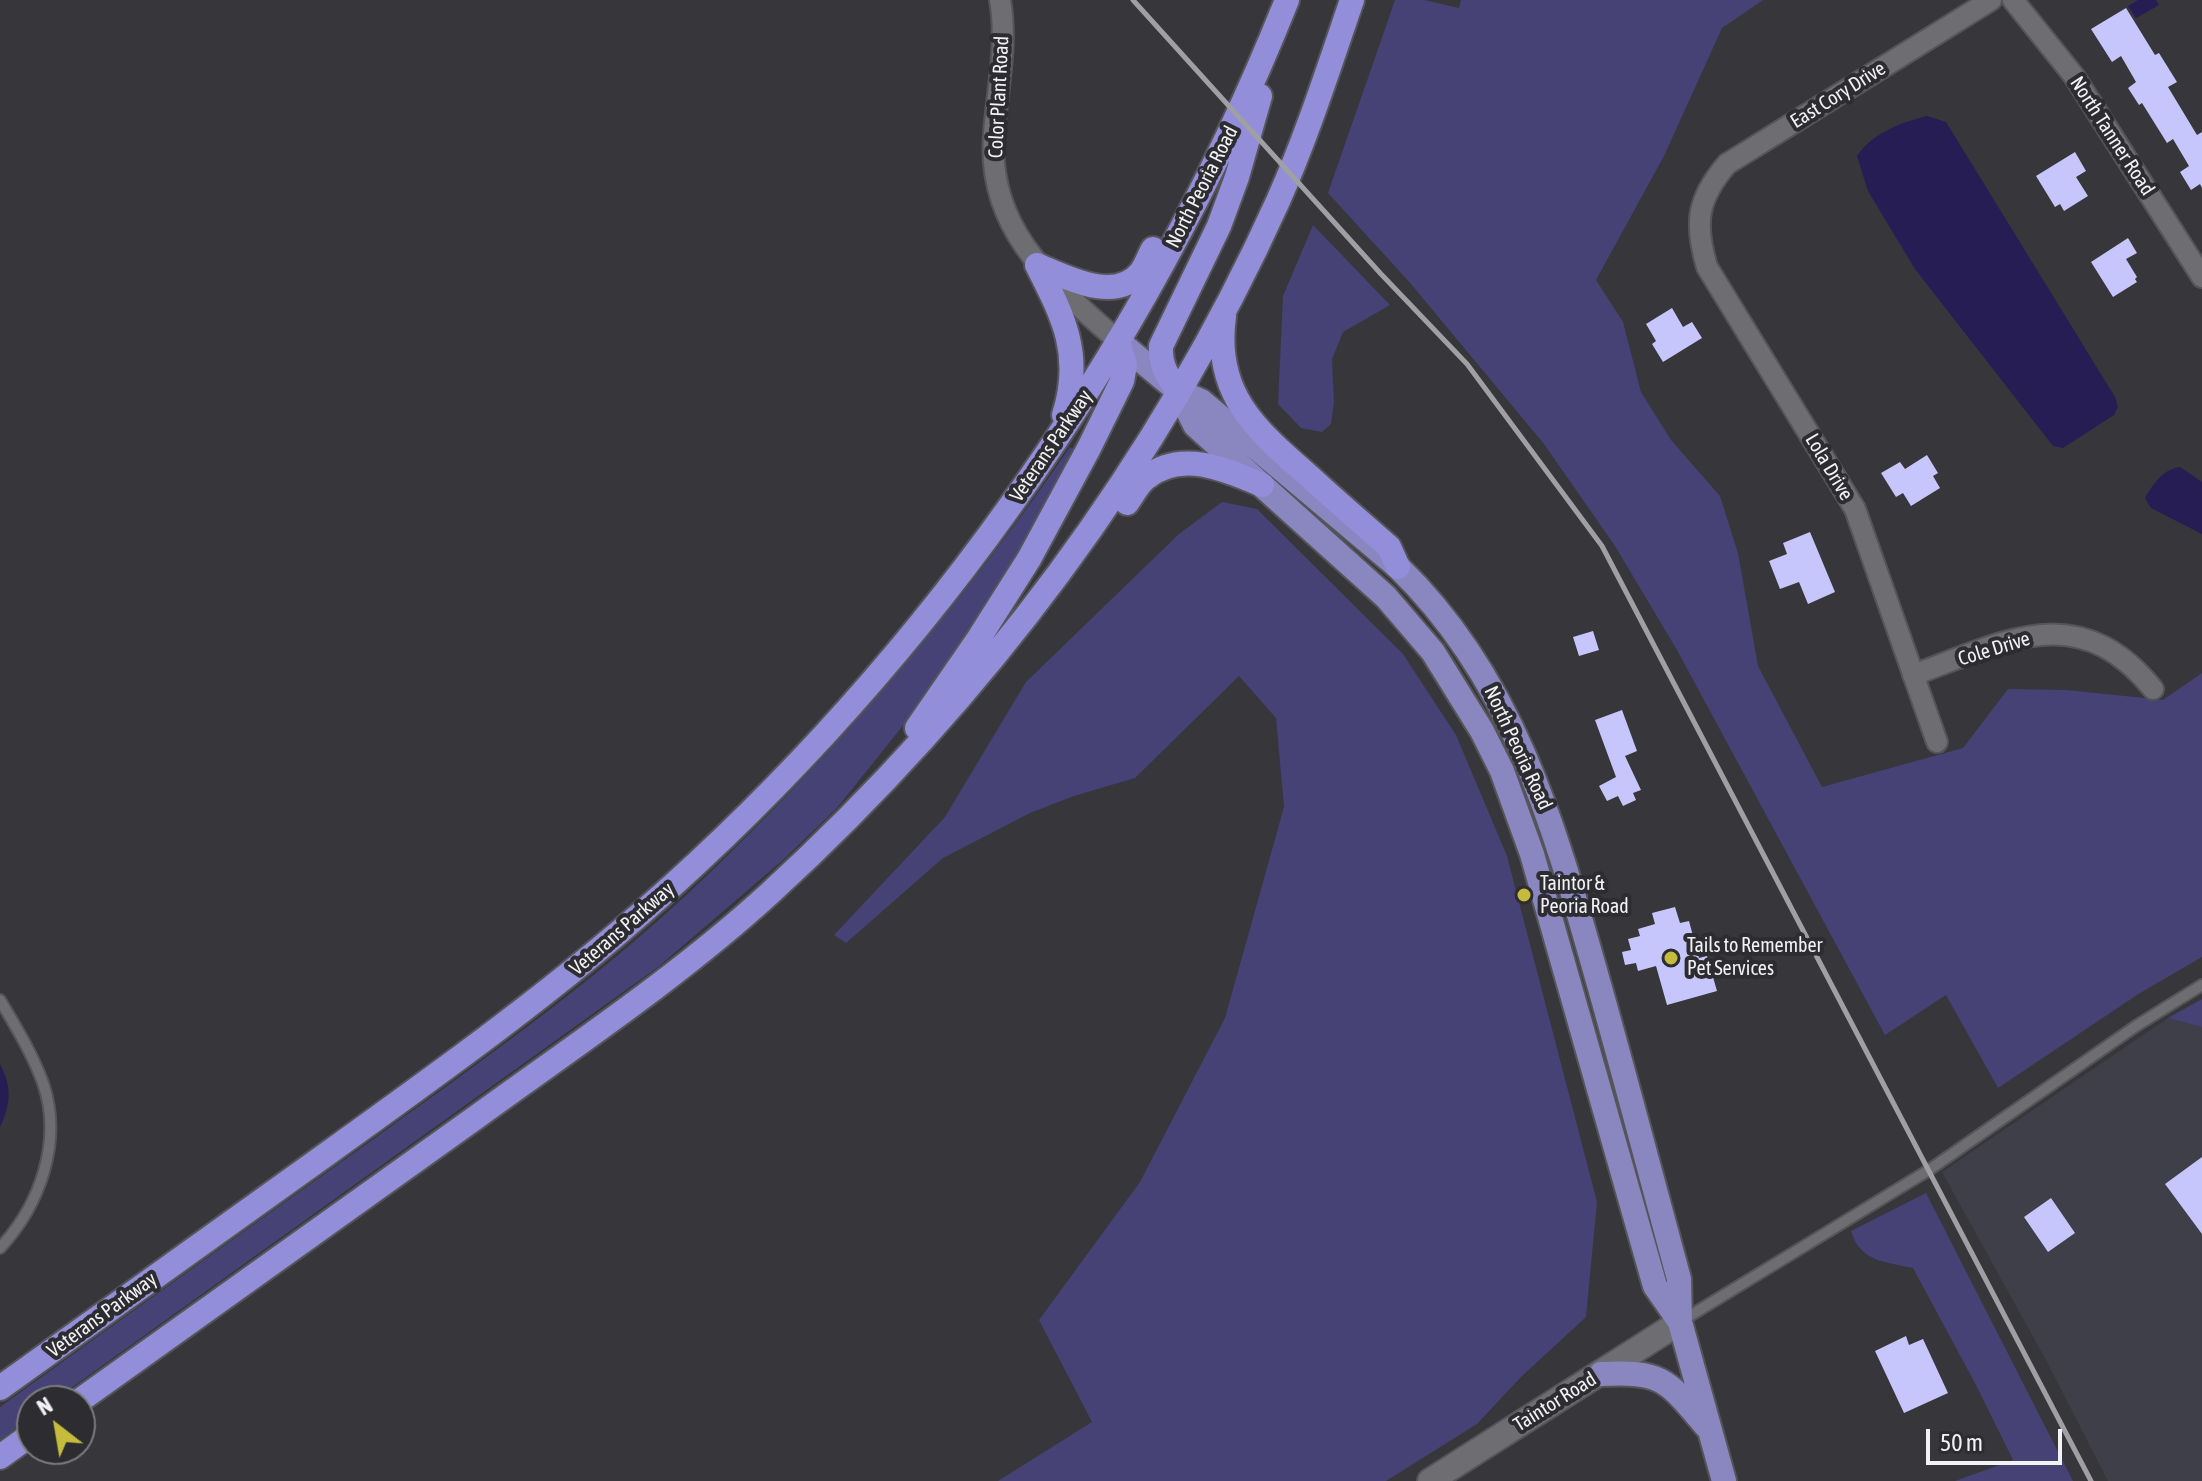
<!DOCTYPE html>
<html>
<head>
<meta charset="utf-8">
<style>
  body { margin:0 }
  #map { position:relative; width:2202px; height:1481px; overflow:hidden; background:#36363b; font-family:"Asap Condensed",sans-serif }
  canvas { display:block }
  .north { position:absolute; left:16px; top:1385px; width:80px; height:80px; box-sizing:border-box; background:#2c2c31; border:2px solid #7b7b7f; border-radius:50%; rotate:329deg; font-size:22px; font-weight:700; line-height:32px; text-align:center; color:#f2f2f5 }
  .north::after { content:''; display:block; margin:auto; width:28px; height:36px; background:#c5bc3d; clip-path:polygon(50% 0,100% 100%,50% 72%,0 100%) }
  .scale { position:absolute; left:1926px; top:1429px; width:136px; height:36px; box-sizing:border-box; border:4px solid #f2f2f5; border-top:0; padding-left:10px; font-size:24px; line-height:28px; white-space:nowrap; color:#f2f2f5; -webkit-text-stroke:6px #2c2c31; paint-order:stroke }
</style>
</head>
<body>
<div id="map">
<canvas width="2202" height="1481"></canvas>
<div class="north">N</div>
<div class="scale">50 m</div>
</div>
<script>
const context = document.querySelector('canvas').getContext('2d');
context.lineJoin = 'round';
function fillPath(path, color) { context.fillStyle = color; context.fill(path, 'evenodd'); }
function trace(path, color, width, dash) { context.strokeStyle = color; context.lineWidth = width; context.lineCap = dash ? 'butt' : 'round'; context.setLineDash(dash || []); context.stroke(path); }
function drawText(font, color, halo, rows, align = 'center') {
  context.font = font + ' "Asap Condensed",sans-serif'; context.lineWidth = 8; context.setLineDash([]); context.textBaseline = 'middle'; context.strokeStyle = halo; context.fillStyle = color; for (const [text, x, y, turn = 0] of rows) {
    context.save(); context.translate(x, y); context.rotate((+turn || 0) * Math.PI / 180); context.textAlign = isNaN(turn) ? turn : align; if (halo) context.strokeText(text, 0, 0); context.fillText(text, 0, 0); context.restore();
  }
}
const built = new Path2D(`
  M2168 1018 2202 1027V1481H2108L2047 1362 1942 1172Z`);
const green = new Path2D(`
  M1395 0H1424L1459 8 1461 0H1763L1722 28 1664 156 1596 280 1623 322 1641 392 1671 440 1720 496 1738 553 1758 666 1822 787 1963 748 2008 689 2067 690 2163 700 2202 673V957L2140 993 1998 1088 1946 995 1885 1035 1677 650 1615 546 1544 444 1411 284 1328 193Z
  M1313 225 1390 305 1343 332 1332 359 1334 402 1331 424 1322 432 1301 428 1278 404 1283 296Z
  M1070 447 1077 451 1002 581 917 708 837 808 783 860 658 967 53 1401H32V1416L0 1440V1407C120 1320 240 1234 361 1148 476 1065 595 982 698 884 838 751 961 606 1070 447Z
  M1222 502 1257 509 1403 654 1456 735 1507 856 1597 1202 1586 1317 1521 1377 1477 1424 1386 1481H998L1092 1422 1039 1320 1140 1182 1225 1018 1284 807 1276 718 1239 676 1135 778 1074 796 1030 813 943 858 846 943 834 935 945 817 1026 682 1179 534Z
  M2202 999V1027L2168 1018Z
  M1926 1193 2073 1481H1955L2013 1460 1976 1385 1913 1268C1886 1262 1860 1262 1851 1231Z`);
const water = new Path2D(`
  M2138 0H2156L2159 5 2136 18 2128 6Z
  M1927 116 1946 122 2115 397 2118 407 2114 415 2063 448 2053 446 1915 269 1868 191 1857 156C1874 132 1900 123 1927 116Z
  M2180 467 2202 482V534L2151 508 2145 498C2154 483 2162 470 2180 467Z
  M0 1064C12 1087 11 1104 0 1127Z`);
const building = new Path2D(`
  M2126 8 2155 55 2159 53 2177 82 2168 87 2197 135 2202 132V188L2200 184 2191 190 2180 172 2189 166 2173 139 2167 143 2142 103 2139 105 2128 88 2136 82 2121 56 2112 62 2091 29Z
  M2075 152 2086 171 2076 177 2088 196 2064 211 2060 204 2055 207 2036 176Z
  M2128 238 2137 253 2126 259 2137 277 2135 279 2137 282 2113 297 2091 262Z
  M1672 308 1683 327 1692 322 1702 338 1663 362 1652 344 1656 341 1646 324Z
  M1927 455 1938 473 1933 476 1940 488 1911 506 1903 493 1896 497 1881 473 1900 462 1905 469Z
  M1810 532 1835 592 1808 604 1799 582 1780 589 1769 561 1787 554 1783 543Z
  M1593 631 1599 650 1579 656 1573 637Z
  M1622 710 1637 751 1625 756 1641 790 1633 793 1636 800 1623 806 1618 796 1607 801 1599 786 1616 777 1595 720Z
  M1675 907 1680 923 1689 921 1699 958 1707 956 1717 991 1667 1005 1656 966 1638 971 1636 963 1625 965 1622 952 1631 950 1628 939 1640 936 1638 929 1655 924 1652 913Z
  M2202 1157V1234L2165 1184Z
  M2051 1198 2075 1233 2048 1252 2024 1217Z
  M1906 1336 1909 1345 1923 1339 1948 1393 1904 1413 1875 1351Z`);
const service = new Path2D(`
  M0 1000C16 1027 32 1053 43 1083 63 1141 40 1205 0 1248
  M1683 1320 1929 1170 2136 1026 2202 985`);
const minor = new Path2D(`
  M1000 0C1008 45 997 90 994 134 986 230 1054 284 1118 341
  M2013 0 2074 76 2202 277
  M1913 675C2005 642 2078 597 2153 689
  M1937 742 1855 509 1707 267C1694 223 1697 199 1727 164L1991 0`);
const secondary = new Path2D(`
  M1430 1481 1680 1322`);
const primary = new Path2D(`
  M1118 341 1178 391 1201 401 1398 567C1515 680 1555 829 1598 981 1626 1080 1652 1180 1679 1279L1680 1322 1724 1481
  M1178 391 1195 425 1386 597 1433 652 1482 731 1502 771 1532 854 1655 1286 1680 1322
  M1601 1374C1663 1371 1667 1380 1706 1426`);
const trunk = new Path2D(`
  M1037 265C1066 277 1115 304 1141 272 1146 265 1149 256 1153 249
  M1037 265C1064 318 1083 355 1064 415
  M1224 316C1213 394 1256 430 1310 477 1336 501 1363 524 1389 547L1398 567
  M1178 391C1167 376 1160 365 1161 346L1219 226 1237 177 1260 96
  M1127 503C1133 495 1138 484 1146 478 1181 449 1227 470 1262 485
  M917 728 979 638 1029 559 1089 448 1122 381 1125 365 1118 341
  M0 1388C110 1309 220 1230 331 1151 428 1081 525 1012 616 935 912 684 1143 360 1287 0
  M79 1401C211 1307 343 1212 475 1118 574 1046 678 977 769 894 982 699 1159 465 1278 201 1307 136 1329 67 1352 0
  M0 1457 32 1434`);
const rail = new Path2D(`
  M1133 0 1381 274 1467 364 1602 546 2091 1481`);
const markers = [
  [1524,895,8,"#c5bc3d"],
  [1671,958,8,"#c5bc3d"]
];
const streetNames = [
  ["East Cory Drive",1838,95,-32],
  ["Color Plant Road",999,97,-87],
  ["North Tanner Road",2112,136,57],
  ["North Peoria Road",1202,187,-63],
  ["Veterans Parkway",1051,446,-56],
  ["Lola Drive",1829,467,59],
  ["Cole Drive",1994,649,-17],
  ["North Peoria Road",1518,748,65],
  ["Veterans Parkway",622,929,-41],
  ["Veterans Parkway",102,1315,-36],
  ["Taintor Road",1555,1402,-32]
];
const poiNames = [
  ["Taintor &",1540,884],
  ["Peoria Road",1540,907],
  ["Tails to Remember",1687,946],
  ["Pet Services",1687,969]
];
fillPath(built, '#3f3f49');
fillPath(green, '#464275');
fillPath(water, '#251d53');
fillPath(building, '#c6c6fc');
trace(service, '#555559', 14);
trace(minor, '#555559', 24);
trace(secondary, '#555559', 28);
trace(primary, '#555559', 28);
trace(trunk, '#555559', 28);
trace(service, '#6d6d72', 10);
trace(minor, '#6d6d72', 20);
trace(secondary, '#6d6d72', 24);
trace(primary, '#8986c0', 24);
trace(trunk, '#928eda', 24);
trace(rail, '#a0a0a4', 5);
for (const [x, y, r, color] of markers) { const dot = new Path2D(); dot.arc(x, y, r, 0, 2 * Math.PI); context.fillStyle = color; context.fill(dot); trace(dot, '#2c2c31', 3); }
drawText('20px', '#f2f2f5', '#2c2c31', streetNames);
drawText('20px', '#f2f2f5', '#2c2c31', poiNames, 'left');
</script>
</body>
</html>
